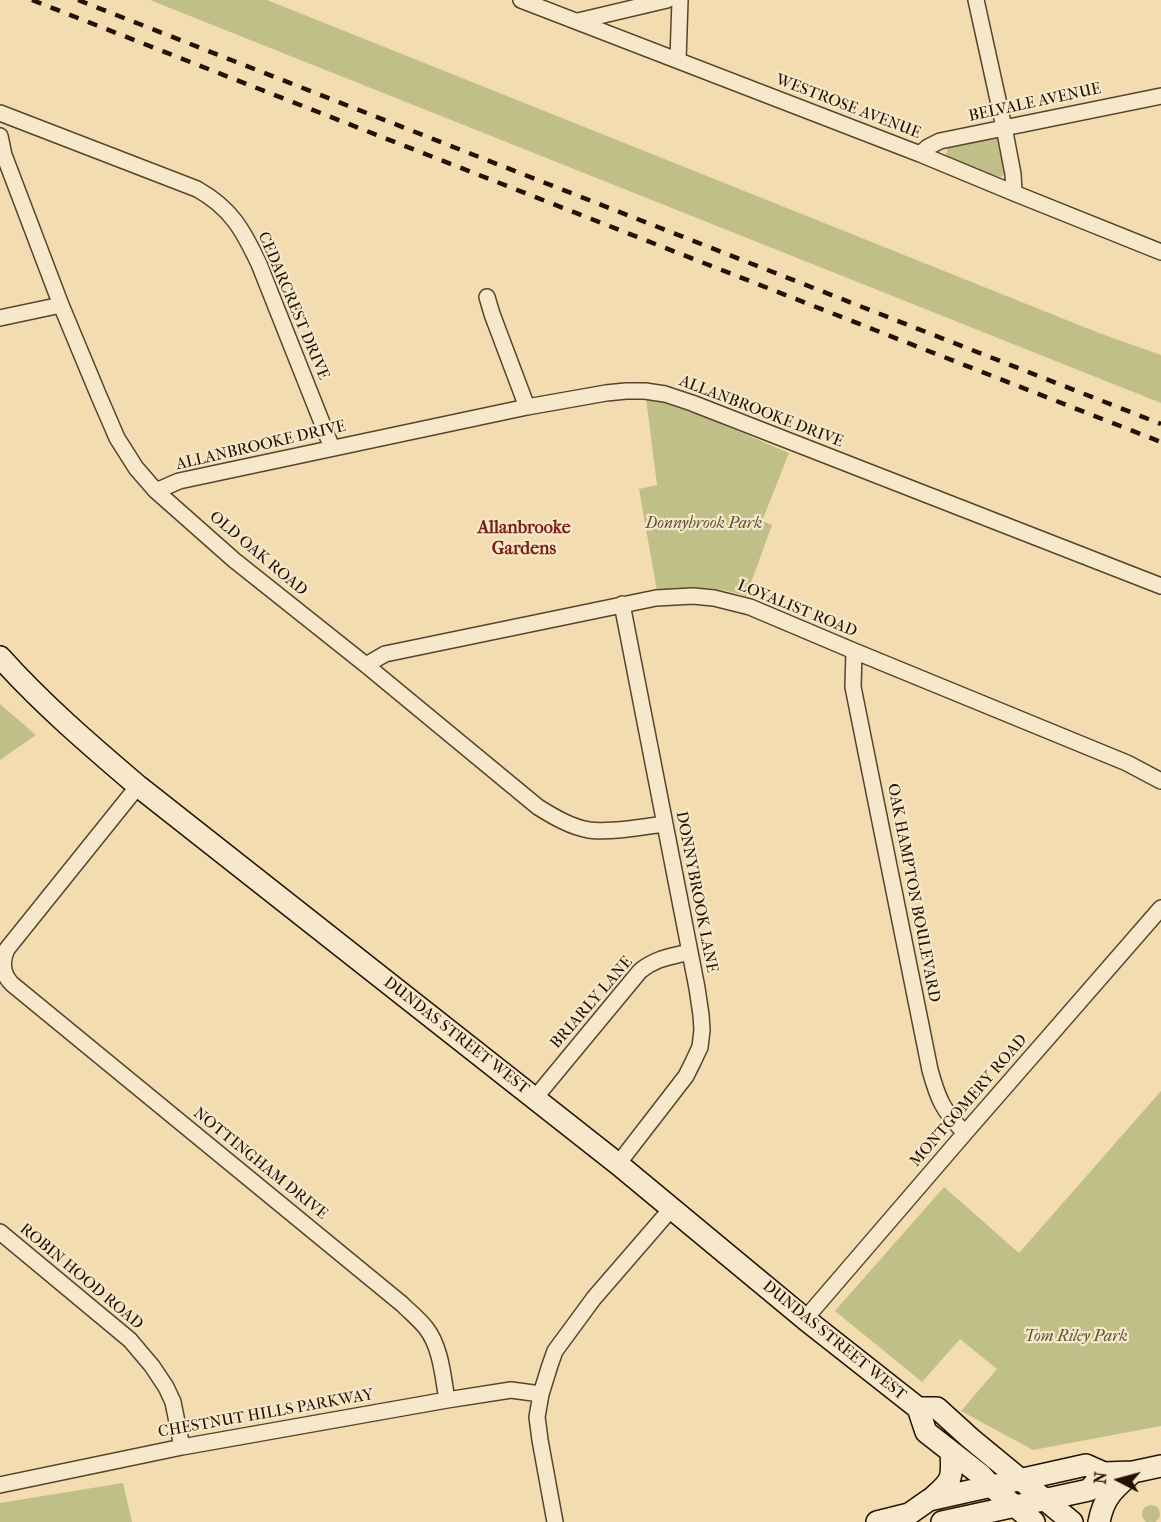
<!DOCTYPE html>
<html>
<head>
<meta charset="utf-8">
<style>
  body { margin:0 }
  #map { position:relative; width:1161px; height:1522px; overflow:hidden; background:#f3dcaf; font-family:"IM FELL French Canon",serif }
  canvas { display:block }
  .north { position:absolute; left:1089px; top:1450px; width:60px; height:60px; -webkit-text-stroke:4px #f7e8cb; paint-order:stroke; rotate:276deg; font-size:16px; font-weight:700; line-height:24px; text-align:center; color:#231200 }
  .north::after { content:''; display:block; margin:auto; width:21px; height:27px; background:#231200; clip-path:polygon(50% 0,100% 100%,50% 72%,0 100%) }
</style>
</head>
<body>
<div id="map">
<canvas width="1161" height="1522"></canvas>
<div class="north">N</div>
</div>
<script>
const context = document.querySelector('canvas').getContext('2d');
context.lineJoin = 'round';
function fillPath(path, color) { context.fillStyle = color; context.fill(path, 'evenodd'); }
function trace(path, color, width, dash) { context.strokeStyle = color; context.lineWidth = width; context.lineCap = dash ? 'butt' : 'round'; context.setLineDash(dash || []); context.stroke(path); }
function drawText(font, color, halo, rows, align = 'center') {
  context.font = font + ' "IM FELL French Canon",serif'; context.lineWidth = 4.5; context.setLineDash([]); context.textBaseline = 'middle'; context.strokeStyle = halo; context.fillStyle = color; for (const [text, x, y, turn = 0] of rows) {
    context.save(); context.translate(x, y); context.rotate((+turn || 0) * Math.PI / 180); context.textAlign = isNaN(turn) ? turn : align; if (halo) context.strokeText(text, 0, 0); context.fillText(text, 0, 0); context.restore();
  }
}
const green = new Path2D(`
  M150 0H267L1099 333 1161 355V403Z
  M991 137H996L1003 141C1005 153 1012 169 1001 177L951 163 946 156 948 147Z
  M646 398C696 411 742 433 789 453L762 521 772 525 746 596C715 586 689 586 657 591L639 489 657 485Z
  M0 704 36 735 0 760Z
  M1161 1091V1426L1033 1450 961 1411 997 1369 960 1339 922 1382 835 1311 944 1187 1019 1253Z
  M123 1483 132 1522H0V1503Z
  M1142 1514a9 9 0 1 1 18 0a9 9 0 1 1-18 0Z`);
const minor = new Path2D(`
  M521 0 920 154 1014 193 1161 252
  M976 0 1004 127 1013 174 1014 193
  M578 21 667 0
  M678 60 680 0
  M0 113 197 189C231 208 243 230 259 264L332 448
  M0 136 4 155 61 305 98 394 117 438 136 468 156 491 234 560 366 665 538 807C554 817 571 827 589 830 610 833 643 827 664 824
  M920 154 928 147 940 141 1161 96
  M487 297 492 314 527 407
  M0 318 61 305
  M156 491 179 481 527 407 606 393 626 391H645L665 394 692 403 1161 586
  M854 651 853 687 930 1070C938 1099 943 1111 965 1133
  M366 665 385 654 656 598 693 596 714 598 750 607 854 651 1127 763 1161 781
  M138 786 7 949C1 962 2 974 12 984L402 1304C410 1312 419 1319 426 1328 441 1347 443 1377 447 1400
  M535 1098 640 971C656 958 670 957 689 952
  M618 1164 686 1076 693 1062 700 1047 702 1030 701 1015 697 988 622 604
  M0 1232 130 1340 152 1366 166 1387 173 1402 182 1447
  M805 1319 965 1133 1161 908
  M0 1485 182 1447 447 1400 511 1390 541 1394
  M555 1522 540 1440 537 1417 541 1394 550 1365 555 1351 594 1298 671 1209`);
const secondary = new Path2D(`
  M0 657C42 704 90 745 138 786L618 1164 805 1319 918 1408 926 1432 981 1475 992 1487 1034 1522
  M918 1408H937L970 1438 1072 1522
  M930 1500C951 1481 953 1482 951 1452
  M877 1522 909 1514 929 1500 1086 1465 1104 1473 1133 1472 1161 1466
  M942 1522 1089 1490 1104 1473
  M1099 1522C1104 1496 1114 1489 1133 1472`);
const rail = new Path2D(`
  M32 0 1161 442
  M78 0 1161 424`);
const streetNames = [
  ["BELVALE AVENUE",1035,103,-12],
  ["WESTROSE AVENUE",848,107,21],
  ["CEDARCREST DRIVE",293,306,67],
  ["ALLANBROOKE DRIVE",761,412,21],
  ["ALLANBROOKE DRIVE",261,446,-13],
  ["OLD OAK ROAD",258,554,40],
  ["LOYALIST ROAD",797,609,22],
  ["DONNYBROOK LANE",696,892,79],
  ["OAK HAMPTON BOULEVARD",913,893,79],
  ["BRIARLY LANE",592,1003,-49],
  ["DUNDAS STREET WEST",456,1036,38],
  ["MONTGOMERY ROAD",969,1101,-49],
  ["NOTTINGHAM DRIVE",260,1164,39],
  ["ROBIN HOOD ROAD",81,1277,40],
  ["DUNDAS STREET WEST",834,1341,39],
  ["CHESTNUT HILLS PARKWAY",266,1414,-10]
];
const parkNames = [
  ["Donnybrook Park",704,524],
  ["Tom Riley Park",1076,1337]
];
const neighbourhoodNames = [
  ["Allanbrooke",524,529],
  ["Gardens",524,550]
];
fillPath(green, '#c0bf87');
trace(minor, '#57442c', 18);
trace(secondary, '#231200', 24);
trace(minor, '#f7e8cb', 15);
trace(secondary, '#f7e8cb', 21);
trace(rail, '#231200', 4.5, [10, 10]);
drawText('16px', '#231200', '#f7e8cb', streetNames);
drawText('italic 16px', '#5a4f2f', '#f7e8cb', parkNames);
drawText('bold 18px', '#7a1f14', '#f7e8cb', neighbourhoodNames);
</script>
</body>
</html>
